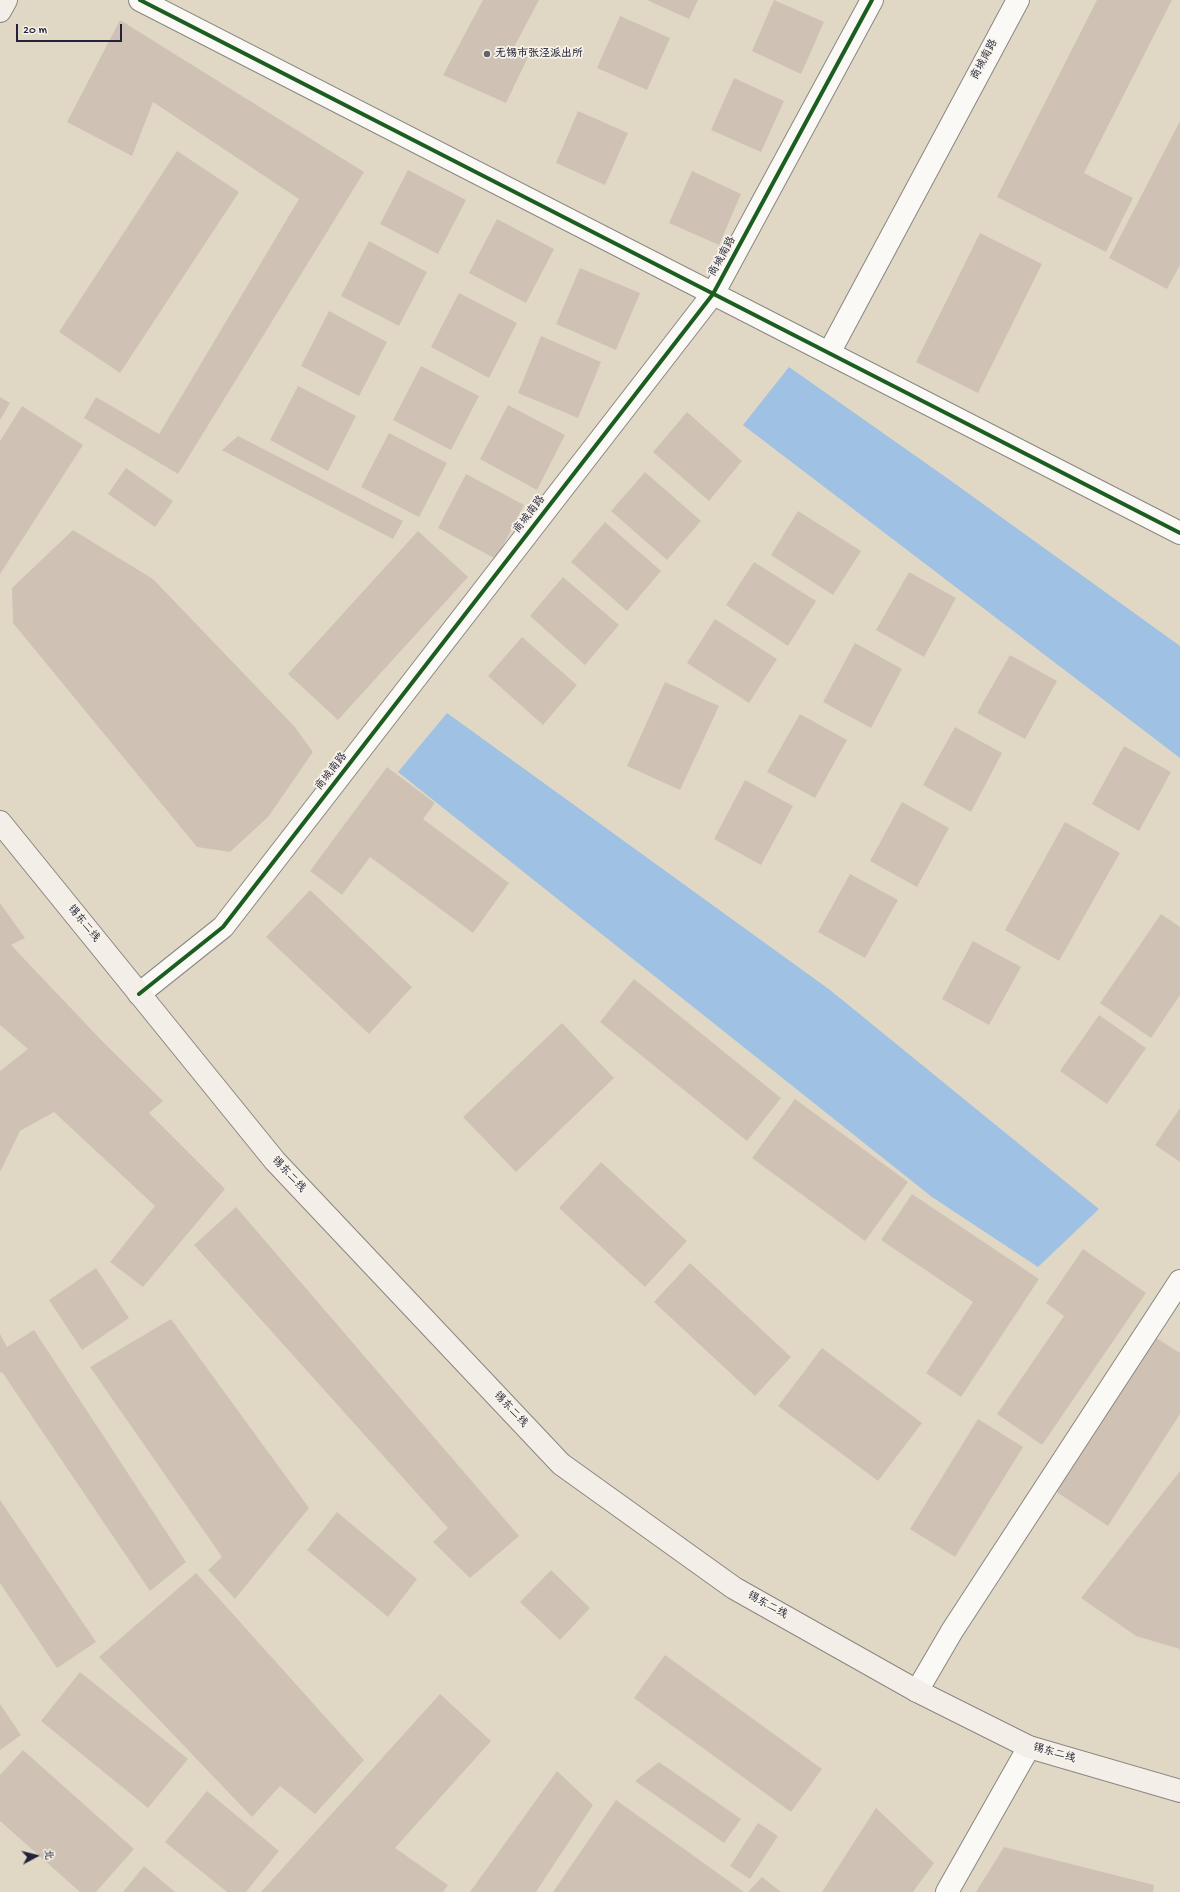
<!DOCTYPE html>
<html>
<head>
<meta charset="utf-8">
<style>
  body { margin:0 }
  #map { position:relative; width:1180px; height:1892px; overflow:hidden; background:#e0d8c5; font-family:"Gochi Hand","LXGW WenKai TC",sans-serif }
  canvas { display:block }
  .north { position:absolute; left:16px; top:1836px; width:40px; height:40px; -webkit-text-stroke:3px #f7f3e8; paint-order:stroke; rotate:83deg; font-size:11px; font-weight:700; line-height:16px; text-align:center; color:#22223b }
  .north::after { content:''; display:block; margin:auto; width:14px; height:18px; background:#22223b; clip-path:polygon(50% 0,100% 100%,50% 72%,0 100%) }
  .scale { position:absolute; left:16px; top:24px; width:106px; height:18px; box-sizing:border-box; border:2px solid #22223b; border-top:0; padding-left:5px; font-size:12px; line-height:14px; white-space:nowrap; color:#22223b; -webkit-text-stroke:3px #f7f3e8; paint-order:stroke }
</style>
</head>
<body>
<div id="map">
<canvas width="1180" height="1892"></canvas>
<div class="north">北</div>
<div class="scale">20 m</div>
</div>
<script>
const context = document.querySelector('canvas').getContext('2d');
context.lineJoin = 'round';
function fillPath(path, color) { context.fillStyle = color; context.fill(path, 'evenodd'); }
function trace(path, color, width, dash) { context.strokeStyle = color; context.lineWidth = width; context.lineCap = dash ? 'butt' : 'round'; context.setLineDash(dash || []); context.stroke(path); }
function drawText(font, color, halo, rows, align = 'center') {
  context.font = font + ' "Gochi Hand","LXGW WenKai TC",sans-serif'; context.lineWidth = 3.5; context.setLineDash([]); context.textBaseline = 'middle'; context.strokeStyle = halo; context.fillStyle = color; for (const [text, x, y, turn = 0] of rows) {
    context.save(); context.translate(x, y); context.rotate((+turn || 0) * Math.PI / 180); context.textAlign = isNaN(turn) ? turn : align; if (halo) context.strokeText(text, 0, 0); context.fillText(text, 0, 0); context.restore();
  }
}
const water = new Path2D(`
  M789 367 947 478 1180 646V758L743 425Z
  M447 713 830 990 1099 1209 1038 1267 932 1197 398 772Z`);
const building = new Path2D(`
  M483 0H539L512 51 528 57 506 103 443 75Z
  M647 0H698L689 19Z
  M774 0 824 22 801 74 752 51Z
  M1097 0H1172L1084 173 1133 198 1106 252 997 197Z
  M620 16 670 38 647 90 597 68Z
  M120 20 364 172 178 474 84 418 96 397 159 434 299 199 153 102 132 156 67 122Z
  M734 78 784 101 761 152 711 130Z
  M578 111 628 133 605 185 556 163Z
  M1180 121V265L1167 289 1109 258Z
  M177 151 239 192 120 373 59 332Z
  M408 170 466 200 438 254 380 224Z
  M692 171 741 194 719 245 669 223Z
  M497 219 554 249 526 303 469 273Z
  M980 233 1042 264 978 393 916 362Z
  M369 241 427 272 399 326 341 296Z
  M580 268 640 293 616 350 556 324Z
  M459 293 517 323 489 378 431 347Z
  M329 311 387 342 359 396 301 366Z
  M541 336 601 362 578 418 518 393Z
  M421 366 479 396 451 450 393 420Z
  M298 386 356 416 328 471 270 440Z
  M0 397 10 403 0 420Z
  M508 405 565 435 537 490 480 459Z
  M22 406 83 445 0 574V441Z
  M687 412 742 461 709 501 653 452Z
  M389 433 447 463 419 517 361 487Z
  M238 436 403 521 393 539 222 450Z
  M126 468 173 501 155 527 108 494Z
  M645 472 701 521 667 560 611 511Z
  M466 474 524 505 496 559 438 528Z
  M798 511 861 551 833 595 771 555Z
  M605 522 661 571 627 611 571 562Z
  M73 530 153 579 294 726 313 752 268 817 230 852 197 847 13 623 12 588Z
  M418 531 468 577 338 720 288 674Z
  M754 562 816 601 788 646 726 605Z
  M909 572 956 598 924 657 876 630Z
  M563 577 619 625 585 665 530 616Z
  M715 619 777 659 749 703 687 663Z
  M522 637 577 685 543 725 488 676Z
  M855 643 902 669 871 728 823 702Z
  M1010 655 1057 681 1025 739 977 713Z
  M665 682 719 706 680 790 627 766Z
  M800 714 847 740 815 798 767 772Z
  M955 727 1002 753 971 812 923 785Z
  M1124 746 1171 772 1139 831 1092 804Z
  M387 767 435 803 423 819 509 883 473 933 370 857 342 895 310 871Z
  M745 780 793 806 761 865 714 839Z
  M902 802 949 828 917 887 870 861Z
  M1065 822 1120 853 1059 961 1005 930Z
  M850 874 898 900 865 958 818 932Z
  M310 890 412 987 369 1034 266 937Z
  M0 903 25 938 11 945 104 1043 163 1101 149 1113 225 1189 143 1287 110 1262 155 1206 54 1112 20 1131 0 1172V1071L28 1049 0 1025Z
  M1161 914 1180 927V995L1151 1038 1100 1003Z
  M973 941 1021 967 989 1025 942 999Z
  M634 979 781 1098 747 1141 600 1022Z
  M1099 1015 1146 1048 1107 1104 1060 1071Z
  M562 1023 614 1078 516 1172 463 1117Z
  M795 1099 908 1182 865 1241 752 1158Z
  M1180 1108V1162L1155 1145Z
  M601 1162 687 1241 645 1287 559 1208Z
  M912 1194 1039 1279 961 1397 926 1373 973 1302 881 1240Z
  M236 1207 519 1536 470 1578 433 1542 448 1528 194 1245Z
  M1083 1249 1146 1293 1042 1445 997 1414 1064 1316 1046 1303Z
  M690 1263 791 1357 755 1396 654 1302Z
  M96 1268 129 1318 82 1350 49 1300Z
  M171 1319 309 1508 235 1599 208 1570 222 1557 90 1367Z
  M34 1330 186 1562 150 1591 2 1372 0 1373V1334L7 1347Z
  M1155 1337 1180 1353V1414L1108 1526 1055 1491Z
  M822 1348 922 1423 878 1481 778 1406Z
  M978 1419 1023 1447 955 1557 910 1529Z
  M1180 1471V1649L1136 1636 1081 1598Z
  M0 1500 96 1642 57 1668 0 1583Z
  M337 1512 417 1579 388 1617 307 1550Z
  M551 1570 590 1608 560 1640 520 1602Z
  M196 1573 364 1760 315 1814 280 1786 252 1817 99 1657Z
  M665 1655 822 1769 791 1812 634 1698Z
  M80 1672 188 1759 148 1808 41 1721Z
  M440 1694 491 1741 395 1848 448 1885 443 1892H261Z
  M0 1704 21 1735 0 1750Z
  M23 1750 134 1849 96 1892H80L0 1821V1775Z
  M659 1762 741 1819 724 1843 635 1781Z
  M557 1771 593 1805 536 1892H470Z
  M207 1791 279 1851 246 1892H227L165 1842Z
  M616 1800 744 1892H553Z
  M876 1808 934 1863 913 1892H822Z
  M758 1823 778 1836 750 1879 730 1866Z
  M1004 1847 1154 1885 1153 1892H976Z
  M144 1866 175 1892H123Z
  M762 1877 781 1892H748Z`);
const street = new Path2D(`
  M140 0 1180 533
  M829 353 1018 0
  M139 994 223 927 713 294 872 0
  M917 1691 952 1631 1180 1281
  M947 1892 1029 1747`);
const secondary = new Path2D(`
  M0 11 6 0
  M0 822 275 1161 561 1464 734 1588 917 1691 1029 1747 1180 1791`);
const cycleway = new Path2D(`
  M140 0 1180 533
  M139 994 223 927 713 294 872 0`);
const markers = [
  [487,54,4,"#64626b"]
];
const poiNames = [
  ["无锡市张泾派出所",495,54]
];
const streetNames = [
  ["商城南路",985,60,-62],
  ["商城南路",723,257,-61],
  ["商城南路",530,515,-52],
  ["商城南路",332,772,-52],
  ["锡东二线",83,924,51],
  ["锡东二线",288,1175,47],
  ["锡东二线",510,1410,47],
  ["锡东二线",767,1606,29],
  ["锡东二线",1054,1754,16]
];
fillPath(water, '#9fc1e4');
fillPath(building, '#cfc2b5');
trace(street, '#8a8681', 24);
trace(secondary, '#8a8681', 24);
trace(street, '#faf9f6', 22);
trace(secondary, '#f3efe8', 22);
trace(cycleway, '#1b5e20', 4);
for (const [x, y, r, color] of markers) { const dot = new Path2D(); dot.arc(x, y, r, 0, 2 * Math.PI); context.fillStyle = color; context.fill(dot); trace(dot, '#f7f3e8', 1.5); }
drawText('bold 11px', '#22223b', '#f7f3e8', poiNames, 'left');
drawText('11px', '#22223b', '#f7f3e8', streetNames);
</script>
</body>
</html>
